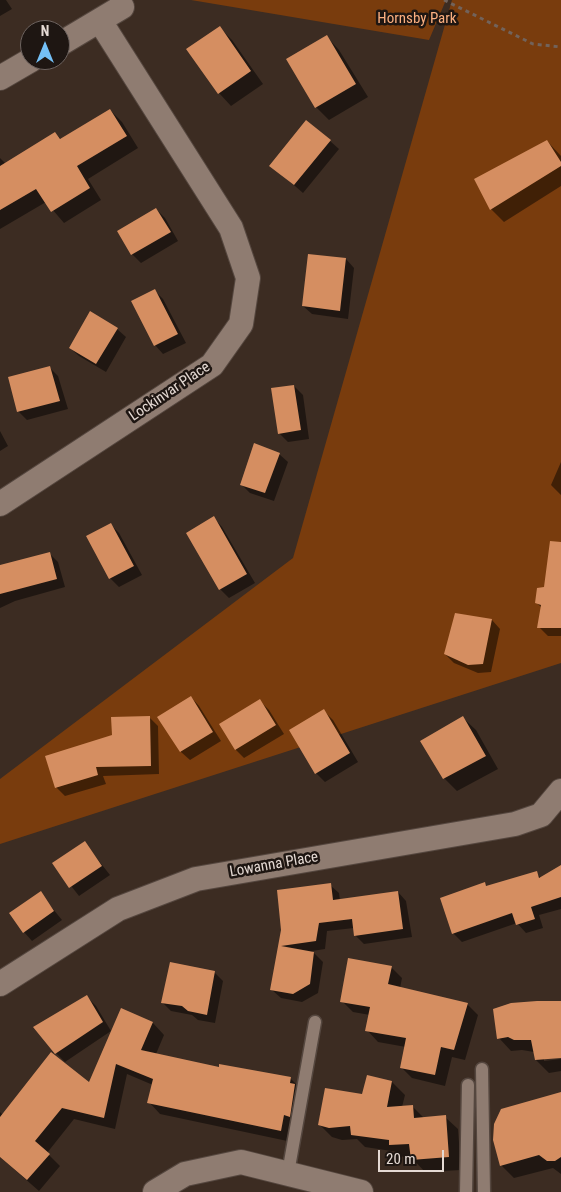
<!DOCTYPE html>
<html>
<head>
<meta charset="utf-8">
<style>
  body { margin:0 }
  #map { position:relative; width:561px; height:1192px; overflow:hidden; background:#3c2c22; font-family:"Roboto Condensed",sans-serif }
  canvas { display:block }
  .north { position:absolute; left:20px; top:20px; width:50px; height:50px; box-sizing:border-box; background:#1e1612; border:1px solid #6e6460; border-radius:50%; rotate:0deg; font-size:14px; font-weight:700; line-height:20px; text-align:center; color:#e5dad4 }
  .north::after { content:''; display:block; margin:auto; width:18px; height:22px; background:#74c0f6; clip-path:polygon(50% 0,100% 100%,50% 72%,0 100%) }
  .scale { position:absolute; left:378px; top:1150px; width:66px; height:22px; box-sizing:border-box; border:2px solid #e5dad4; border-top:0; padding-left:6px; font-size:15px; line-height:18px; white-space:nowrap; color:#e5dad4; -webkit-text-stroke:4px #1e1612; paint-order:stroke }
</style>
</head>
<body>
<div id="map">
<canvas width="561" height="1192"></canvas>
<div class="north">N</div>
<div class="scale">20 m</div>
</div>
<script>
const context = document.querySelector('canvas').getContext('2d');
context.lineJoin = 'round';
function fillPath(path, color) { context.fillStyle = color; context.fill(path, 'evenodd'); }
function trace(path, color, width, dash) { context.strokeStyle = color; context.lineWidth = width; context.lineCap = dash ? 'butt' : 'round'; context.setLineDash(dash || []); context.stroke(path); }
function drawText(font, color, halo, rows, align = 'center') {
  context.font = font + ' "Roboto Condensed",sans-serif'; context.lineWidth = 5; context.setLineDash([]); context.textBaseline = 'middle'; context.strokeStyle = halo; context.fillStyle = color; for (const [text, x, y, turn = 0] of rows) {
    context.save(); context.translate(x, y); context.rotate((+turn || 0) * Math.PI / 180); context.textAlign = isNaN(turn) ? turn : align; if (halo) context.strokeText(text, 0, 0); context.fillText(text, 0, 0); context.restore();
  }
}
const green = new Path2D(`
  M191 0H446L429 40Z
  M452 0H561V663L0 844V779L293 558Z`);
const shadow = new Path2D(`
  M0 0H6L12 9 0 16Z
  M220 28 232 40 263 84 231 106 219 93Z
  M327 37 339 50 368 97 329 120 316 107Z
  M110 110 122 122 138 148 88 179 101 200 64 223 46 202 0 229V158L6 164 55 133 62 140Z
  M330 141 339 149 303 193 271 165Z
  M547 141 561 156V186L504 222 491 209 475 180Z
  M156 209 165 218 178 241 141 263 132 254 119 231Z
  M346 259 354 268 348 319 312 314 303 306Z
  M155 291 163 299 186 343 163 354 155 345Z
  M117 329 126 337 106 372 79 356 70 348Z
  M49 367 58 376 68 409 27 420 18 411Z
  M294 386 303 395 309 439 288 442 279 433Z
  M0 431 8 446 0 451Z
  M279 454 288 462 274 501 250 493 241 484Z
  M561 462V495L551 485Z
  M214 518 222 527 255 583 229 598 220 589 188 533Z
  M111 525 119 533 142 575 119 587 110 578 88 536Z
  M49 553 58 562 65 587 15 601 0 608V567Z
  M561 561V636H548L539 627 542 608 537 603Z
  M492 620 500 629 491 672 478 673 454 663 445 654Z
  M191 697 199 706 221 741 190 760 181 752 159 717Z
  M260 701 269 710 284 734 244 758 236 750 221 725Z
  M324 711 333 720 358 762 325 782 316 773Z
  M149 717 158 726 159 774 103 776 106 784 65 796 56 787 113 736Z
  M463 718 476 730 498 769 457 791 444 778Z
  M84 842 110 875 79 896 54 864Z
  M561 867V909L539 915 543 928 526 933 517 923 462 942 453 933 484 884 488 887 536 873 541 878Z
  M330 885 339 893 340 901 398 892 406 901 412 937 364 944 355 935 354 928 327 931 325 949 312 951 323 962 318 993 302 1002 281 998 272 990 282 930Z
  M40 893 62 920 32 941 24 932Z
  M391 967 402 978 400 988 467 1004 478 1015 465 1060 452 1057 445 1086 412 1078 401 1067 406 1047 378 1042 367 1030 370 1015 353 1012 342 1001Z
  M215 973 223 981 215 1023 198 1020 192 1015 171 1011 162 1002Z
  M87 997 96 1006 111 1031 65 1062 56 1053Z
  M561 1003V1056L544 1058V1061L561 1059V1071L549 1073 536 1060 534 1052 522 1050 511 1051 499 1038Z
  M121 1010 153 1023 164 1035 156 1054 220 1069 290 1078 302 1090 292 1142 160 1114 149 1102 153 1085 127 1074 115 1129 74 1119 47 1153 60 1166 39 1191 0 1157V1112L3 1115 90 1084Z
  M368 1077 392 1082 405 1095 402 1107 412 1106 424 1118 445 1117 458 1129 461 1170 425 1172 411 1157H403L398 1152 365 1147 357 1139 342 1140 332 1137 319 1124 363 1095Z
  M561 1095V1174L553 1168 514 1178 501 1165Z`);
const building = new Path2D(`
  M220 26 251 71 218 94 186 49Z
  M327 35 356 84 315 108 286 59Z
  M110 109 127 136 77 166 90 188 51 212 36 189 0 210V166L55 132 60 139Z
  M306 120 331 140 294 185 269 166Z
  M547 140 561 162V166L490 210 474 179Z
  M156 208 171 232 131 255 117 231Z
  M308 254 346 258 340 311 302 306Z
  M155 289 178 334 154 346 131 301Z
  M90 311 118 328 96 364 69 348Z
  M50 366 60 401 17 412 8 377Z
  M294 385 301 430 278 434 271 388Z
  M254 443 280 453 265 493 240 485Z
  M214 516 247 574 219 590 186 533Z
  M111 523 134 566 109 579 86 536Z
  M550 541 561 542V628H537L541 605 535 603 537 588 544 587Z
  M50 552 57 579 0 594V565Z
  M455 613 492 619 483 664 468 665 444 654Z
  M191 696 213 732 180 752 157 717Z
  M260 699 276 725 235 750 219 724Z
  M324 709 350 753 315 774 289 730Z
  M150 716 151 766 96 767 98 775 55 788 45 756 112 735 111 717Z
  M463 716 486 756 443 779 420 741Z
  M85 841 102 866 69 888 52 863Z
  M561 865V897L531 907 535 919 516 925 512 913 452 934 440 898 485 882 486 886 537 871 539 878Z
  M331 883 333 900 398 891 403 929 354 936 352 919 319 923 316 941 281 946 314 952 310 984 293 994 270 990 281 930 277 890Z
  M41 891 54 911 23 933 9 913Z
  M348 958 392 966 388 984 468 1003 454 1050 441 1047 435 1075 400 1068 406 1038 365 1031 370 1007 340 1002Z
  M170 962 215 971 207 1015 188 1011 182 1006 161 1003Z
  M87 995 103 1022 55 1054 33 1027Z
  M537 1001H561V1058L535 1060 531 1040H514L508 1037 497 1039 493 1009 511 1003Z
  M121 1008 153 1022 141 1050 219 1067V1064L291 1077 290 1083 295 1084 290 1117 284 1115 281 1131 147 1103 153 1079 116 1064 104 1118 62 1108 35 1141 50 1154 27 1180 0 1157V1117L51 1052 89 1082Z
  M367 1075 392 1081 387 1107 413 1105 414 1118 446 1115 449 1157 411 1160 409 1144 389 1145V1140L351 1135 350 1126 329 1128 318 1125 325 1088 362 1094Z
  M561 1092V1157L555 1161H547L539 1155 500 1166 493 1140 494 1124 501 1109Z`);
const path = new Path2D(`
  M444 0 533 44 561 47`);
const lane = new Path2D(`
  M482 1069 484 1192
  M288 1173 315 1022
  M466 1192 468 1085`);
const street = new Path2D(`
  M60 44 122 7
  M0 78 31 60
  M0 504 212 365 241 324 248 278 231 228 100 21
  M0 984 118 909 196 879 515 824 541 815 561 791
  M155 1192 185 1174 241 1162 361 1192`);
const parkNames = [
  ["Hornsby Park",417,19]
];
const streetNames = [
  ["Lockinvar Place",170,392,-34],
  ["Lowanna Place",274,865,-10]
];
fillPath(green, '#793c0d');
fillPath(shadow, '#0007');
fillPath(building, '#d58e61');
trace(lane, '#55473f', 15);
trace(street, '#55473f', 26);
trace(path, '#72635b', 3, [4, 4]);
trace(lane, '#8f7c71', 12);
trace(street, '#8f7c71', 24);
drawText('15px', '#fbaf80', '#1e1612', parkNames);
drawText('15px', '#e5dad4', '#1e1612', streetNames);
</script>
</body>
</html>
